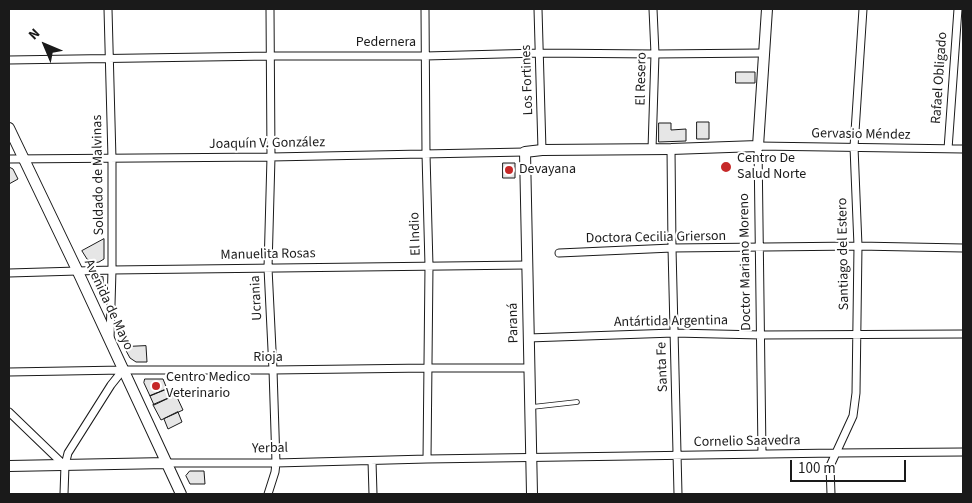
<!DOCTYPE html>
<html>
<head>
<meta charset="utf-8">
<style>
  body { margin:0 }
  #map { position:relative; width:972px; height:503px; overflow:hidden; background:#fff; font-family:"Source Sans 3",sans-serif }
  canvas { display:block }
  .frame { position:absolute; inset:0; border:10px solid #1a1a1a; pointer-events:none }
  .north { position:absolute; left:20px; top:20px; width:50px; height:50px; -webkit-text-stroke:4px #fff; paint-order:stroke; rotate:315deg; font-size:14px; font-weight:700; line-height:20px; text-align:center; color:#1a1a1a }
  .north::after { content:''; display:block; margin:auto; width:18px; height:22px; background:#1a1a1a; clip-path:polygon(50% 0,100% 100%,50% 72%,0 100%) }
  .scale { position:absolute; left:790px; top:460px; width:116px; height:22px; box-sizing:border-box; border:2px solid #1a1a1a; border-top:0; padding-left:6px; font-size:15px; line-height:18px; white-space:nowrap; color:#1a1a1a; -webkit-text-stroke:4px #fff; paint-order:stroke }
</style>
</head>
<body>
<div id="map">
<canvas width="972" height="503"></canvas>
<div class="frame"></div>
<div class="north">N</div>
<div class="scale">100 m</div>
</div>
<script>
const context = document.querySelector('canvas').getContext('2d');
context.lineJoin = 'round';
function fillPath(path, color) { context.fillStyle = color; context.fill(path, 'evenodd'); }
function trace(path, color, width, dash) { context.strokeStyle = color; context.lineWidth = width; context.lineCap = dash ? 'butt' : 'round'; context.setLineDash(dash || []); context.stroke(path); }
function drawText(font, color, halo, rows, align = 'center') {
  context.font = font + ' "Source Sans 3",sans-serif'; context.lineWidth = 4; context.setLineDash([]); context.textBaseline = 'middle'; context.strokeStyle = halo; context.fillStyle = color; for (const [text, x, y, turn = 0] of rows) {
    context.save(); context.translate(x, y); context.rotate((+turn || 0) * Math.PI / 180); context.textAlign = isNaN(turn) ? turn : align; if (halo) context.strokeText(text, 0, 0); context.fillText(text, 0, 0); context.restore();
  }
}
const building = new Path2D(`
  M736 72H755V83H736Z
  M697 122H709V139H697Z
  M659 123H671V130L686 129V141L659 142Z
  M503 163H515V178H503Z
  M9 167 13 169 18 179 9 184Z
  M104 239V259L99 262 93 263 87 259 82 251Z
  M103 277 104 289H98L93 278Z
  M146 346 147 362H136L130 358 124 347Z
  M145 379H163L167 389 150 396 144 383Z
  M167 389 171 397 154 405 150 396Z
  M176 395 183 410 161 420 153 405Z
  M178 412 182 422 168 429 164 419Z
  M190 471H204L205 484H190L186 476Z`);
const lane = new Path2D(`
  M532 407 577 402`);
const street = new Path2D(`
  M108 9 112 159V270L110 339
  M425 9 426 154 429 266 427 459
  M538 9 542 150
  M9 60 271 56H425L540 53 655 54 764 53
  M652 149 655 54 653 9
  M671 149 672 248 678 494
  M948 149 958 9
  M9 159 271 157 525 152
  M559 253 672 248 858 246 963 248
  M9 273 112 270 527 265
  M528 338 674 333 761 335 963 334
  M9 372 123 370H273L428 368H528
  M9 412 64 465
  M762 454 758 146 963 149
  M372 461 373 494
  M167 463H276L427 459 836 453 963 452
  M64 494 65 465 68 453 111 385 123 370
  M268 494 275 472 276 463 273 370 268 268 271 157 270 9
  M831 494 830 466 853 416 856 393 858 246 854 147 863 9`);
const secondary = new Path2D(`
  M9 128 78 272 181 494
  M9 466 167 463
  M532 494 525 152 542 150 671 149 758 146 767 9`);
const markers = [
  [726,167,6,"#c62828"],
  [509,170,5,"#c62828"],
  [156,386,5,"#c62828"]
];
const streetNames = [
  ["Pedernera",386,43],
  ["Rafael Obligado",940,78,-86],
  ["El Resero",642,79,-89],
  ["Los Fortines",528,80,-92],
  ["Gervasio Méndez",861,135,1],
  ["Joaquín V. González",267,144,-1],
  ["Soldado de Malvinas",99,175,-91],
  ["El Indio",416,234,-92],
  ["Doctora Cecilia Grierson",656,238,-1],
  ["Santiago del Estero",844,254,-91],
  ["Manuelita Rosas",268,255,-1],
  ["Doctor Mariano Moreno",746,262,-91],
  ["Ucrania",257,298,-93],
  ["Avenida de Mayo",108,305,65],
  ["Antártida Argentina",671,322,-1],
  ["Paraná",514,323,-91],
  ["Rioja",268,358],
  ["Santa Fe",663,367,-92],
  ["Cornelio Saavedra",747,442,-1],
  ["Yerbal",270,449,-1]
];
const poiNames = [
  ["Centro De",737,159],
  ["Salud Norte",737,175],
  ["Devayana",519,170],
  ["Centro Medico",166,378],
  ["Veterinario",166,394]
];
fillPath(building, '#e6e6e6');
trace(building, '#1a1a1a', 1);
trace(lane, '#1a1a1a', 5.5);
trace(street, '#1a1a1a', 9);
trace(secondary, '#1a1a1a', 12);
trace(lane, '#fff', 4);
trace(street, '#fff', 7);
trace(secondary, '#fff', 10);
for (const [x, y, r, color] of markers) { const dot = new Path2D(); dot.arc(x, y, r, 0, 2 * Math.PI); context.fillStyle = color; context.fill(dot); trace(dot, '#fff', 2); }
drawText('14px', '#1a1a1a', '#fff', streetNames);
drawText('14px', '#1a1a1a', '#fff', poiNames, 'left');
</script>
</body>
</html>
